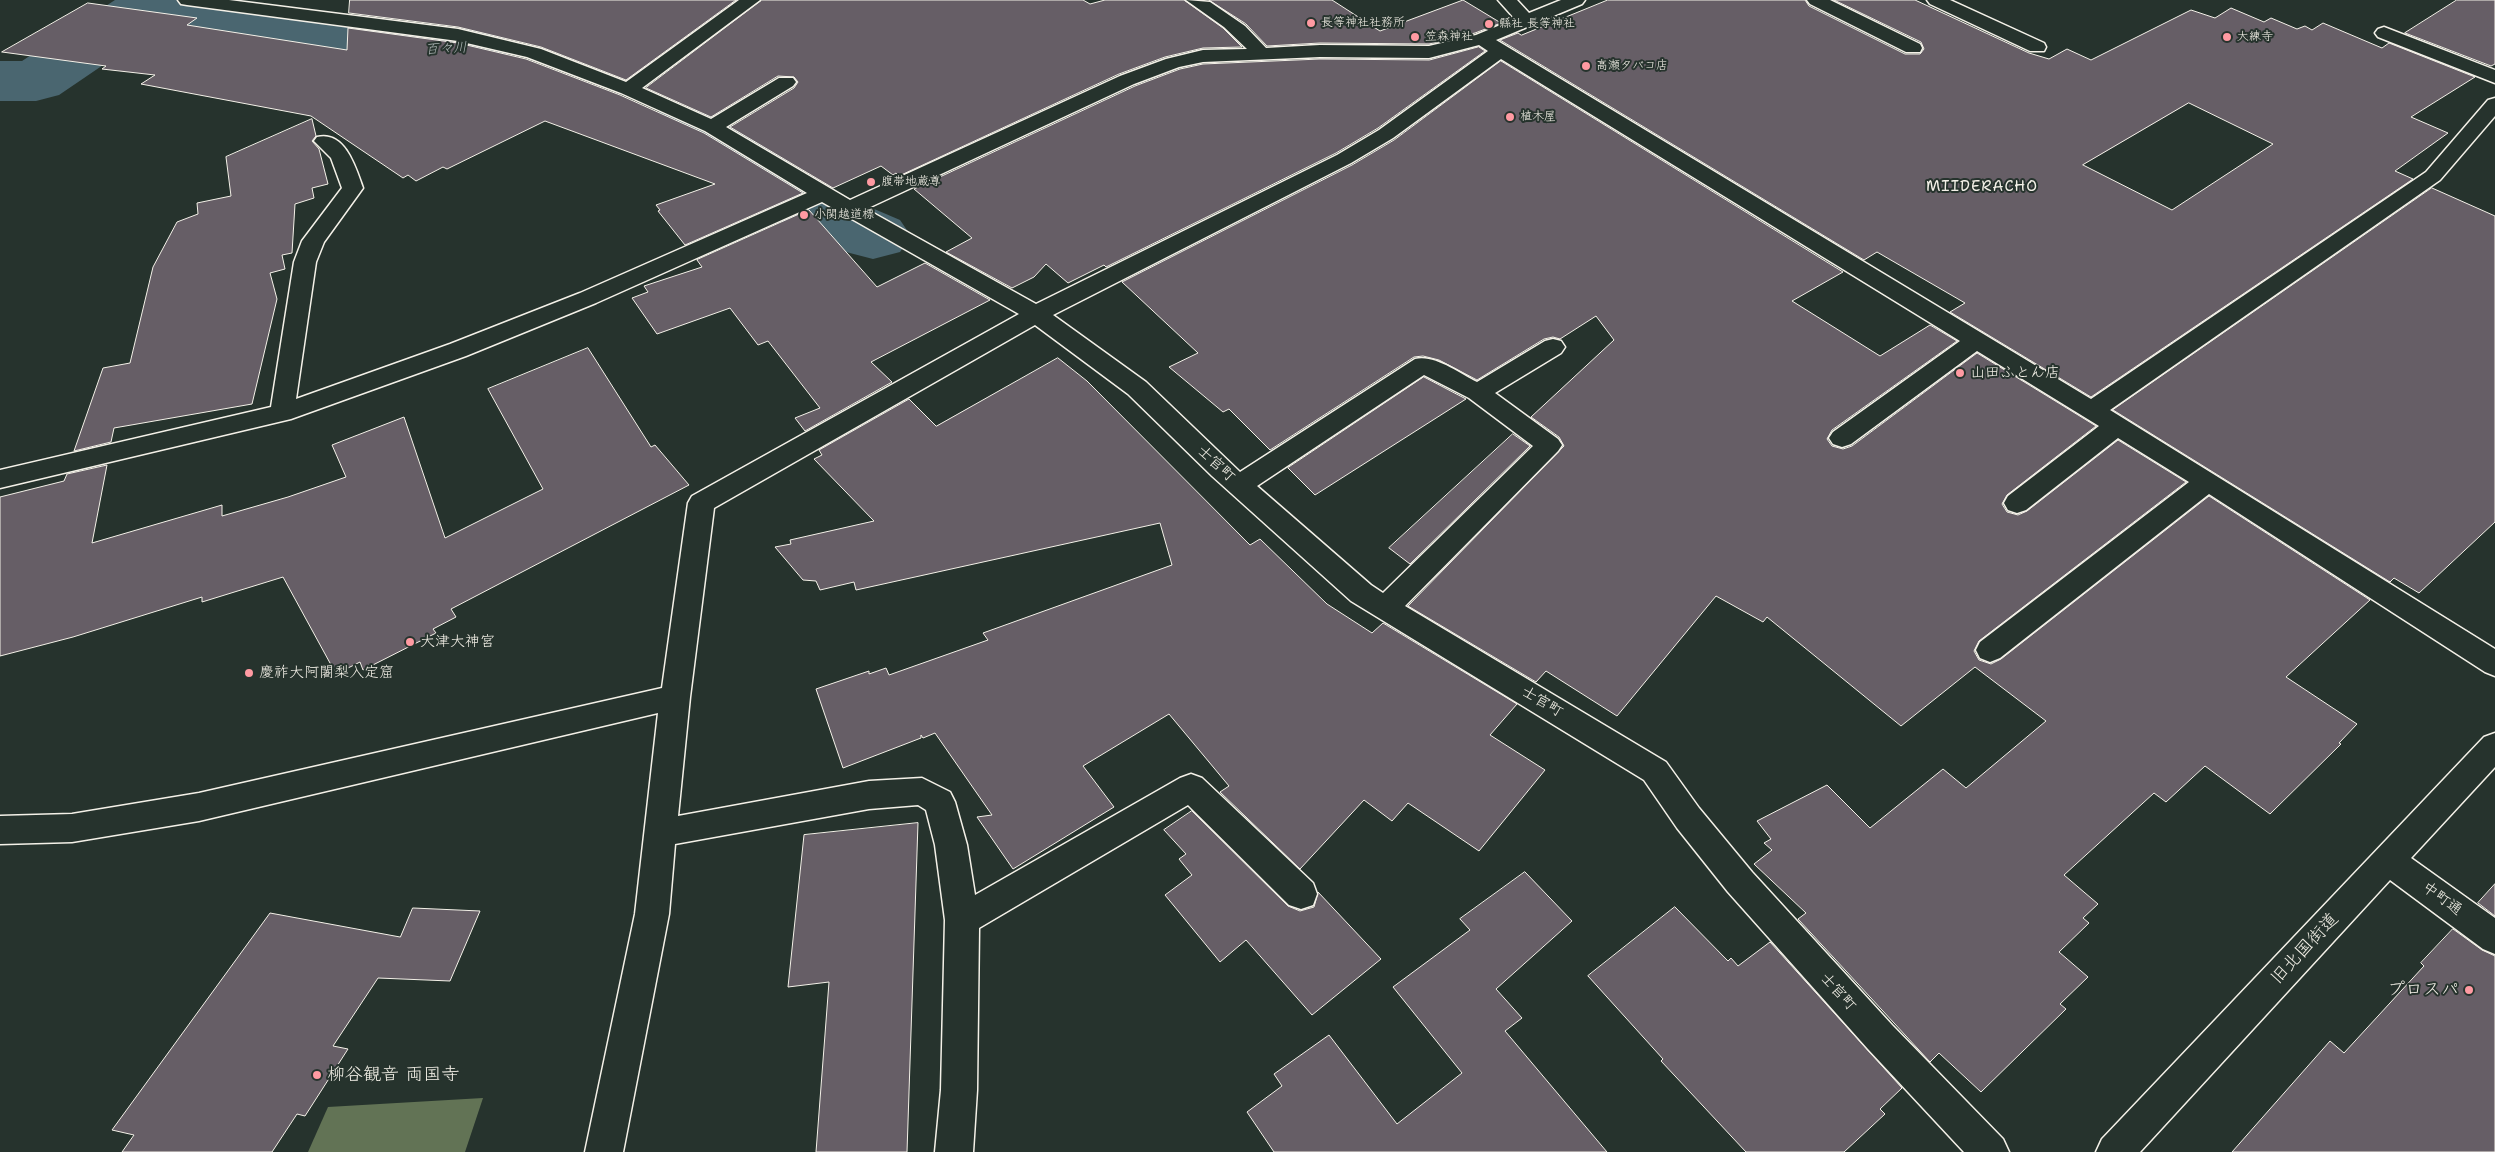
<!DOCTYPE html>
<html>
<head>
<meta charset="utf-8">
<style>
  body { margin:0 }
  canvas { display:block; background:#26332d }
</style>
</head>
<body>
<canvas width="2495" height="1152"></canvas>
<script>
const context = document.querySelector('canvas').getContext('2d');
context.lineJoin = 'round';
function fillPath(path, color) { context.fillStyle = color; context.fill(path, 'evenodd'); }
function trace(path, color, width, dash) { context.strokeStyle = color; context.lineWidth = width; context.lineCap = dash ? 'butt' : 'round'; context.setLineDash(dash || []); context.stroke(path); }
function drawText(font, color, halo, rows, align = 'center') {
  context.font = font + ' "Shantell Sans","Klee One",sans-serif'; context.lineWidth = 4; context.setLineDash([]); context.textBaseline = 'middle'; context.strokeStyle = halo; context.fillStyle = color; for (const [text, x, y, turn = 0] of rows) {
    context.save(); context.translate(x, y); context.rotate((+turn || 0) * Math.PI / 180); context.textAlign = isNaN(turn) ? turn : align; if (halo) context.strokeText(text, 0, 0); context.fillText(text, 0, 0); context.restore();
  }
}
const green = new Path2D(`
  M483 1098 465 1152H308L328 1107Z`);
const river = new Path2D(`
  M115 0H222L409 32 471 28 502 35 511 49 502 63 479 68 471 66 409 70 159 27 59 95 36 101H0V61H22Z
  M683 106 707 112 773 149 804 174 846 197 900 220 911 236 900 252 873 259 846 252 794 229 752 204 723 179 659 142 649 127 659 112Z`);
const building = new Path2D(`
  M350 0H736L626 80 541 47 458 27 349 13Z
  M762 0H1083L1090 4 1105 0H1184L1223 28 1242 47 1203 48 1165 57 1119 74 899 176 896 173 893 175 881 166 833 188 730 127 794 88 798 82 794 77 778 76 711 117 646 88Z
  M1209 0H1332L1380 31 1463 0 1501 23 1475 33 1429 44 1320 43 1267 46 1246 24Z
  M1608 0H1805L1809 6 1905 54H1920L1924 49 1921 42 1834 0H1915L2029 53 2049 59 2067 49 2091 60 2191 10 2215 18 2231 8 2264 22 2271 18 2297 29 2305 26 2312 30 2323 23 2382 48 2389 43 2475 77 2411 117 2448 133 2395 171 2413 179 2091 397 1950 312 1965 303 1877 252 1864 260 1500 40 1518 33 1521 35ZM2189 103 2273 144 2172 210 2083 165Z
  M2457 0H2495V64L2491 66 2405 33Z
  M88 3 197 18 187 25 347 50 348 28 458 43 526 59 620 95 704 133 803 193 685 245 658 211 660 210 656 205 715 184 545 121 447 169 443 167 416 181 408 175 403 178 311 116 141 84 155 75 102 69 106 66 2 52Z
  M1479 47 1485 51 1378 128 1336 153 1106 267 1104 265 1068 283 1046 264 1034 277 1012 288 946 252 972 238 914 189 1135 86 1180 69 1203 64 1320 59 1429 60Z
  M1501 61 1843 272 1792 301 1880 356 1930 325 1957 341 1832 430 1827 439 1832 446 1843 449 1852 446 1977 353 2096 426 2007 495 2002 504 2007 512 2018 515 2027 511 2118 440 2186 482 1979 641 1974 651 1979 660 1991 664 2001 659 2209 496 2370 600 2286 677 2357 724 2339 743 2341 744 2270 814 2205 766 2166 802 2154 793 2064 875 2098 904 2083 918 2089 923 2059 952 2088 977 2060 1004 2066 1009 1981 1092 1939 1053 1930 1062 1798 919 1806 913 1754 864 1772 850 1764 843 1771 839 1757 821 1827 785 1870 828 1943 769 1966 788 2046 721 1975 667 1901 726 1767 617 1763 622 1716 596 1617 716 1546 671 1536 682 1408 606 1564 446 1559 437 1531 417 1614 340 1596 316 1560 339 1553 337 1544 339 1477 380 1439 360 1423 356 1414 357 1270 450 1229 409 1223 412 1169 367 1198 353 1122 282 1352 165 1394 140Z
  M312 119 316 136 312 141 319 149 328 184 312 188 314 198 295 204 292 253 282 255 285 269 270 273 277 299 252 404 114 428 111 442 74 451 103 368 130 363 153 267 177 222 198 214 197 203 231 196 226 157Z
  M2432 188 2495 216V522L2419 593 2394 578 2390 582 2113 410Z
  M809 210 877 287 925 263 990 300 871 362 892 382 805 431 795 418 820 408 768 341 758 345 730 308 657 334 632 298 648 292 644 286 702 267 697 260Z
  M588 348 651 447 655 445 689 485 451 609 456 617 433 629 436 633 363 670 360 662 336 674 283 577 202 602V597L73 637 0 656V497L64 481 67 474 107 465 92 543 222 505V516L288 497 346 477 332 445 404 417 445 538 543 489 488 389Z
  M1058 358 1087 381 1250 545 1260 539 1327 604 1372 633 1383 623 1517 704 1490 735 1545 770 1479 851 1408 803 1392 821 1364 800 1300 869 1220 792 1229 786 1169 714 1083 766 1114 807 1013 869 977 817 992 815 935 733 923 738 921 735V738L843 768 816 689 869 671V674L886 668 889 675 988 640 983 633 1172 565 1160 523 856 590 854 582 820 590 816 581 803 580 775 547 791 544 790 540 874 521 814 459 822 455 819 450 909 399 936 426Z
  M1424 377 1466 399 1315 495 1288 468Z
  M1513 434 1530 446 1410 564 1389 548Z
  M1192 811 1288 906 1300 911 1314 907 1318 892 1381 959 1312 1015 1246 940 1220 962 1165 895 1192 875 1179 859 1186 854 1164 830Z
  M918 823 907 1152H816L829 982 788 987 804 835Z
  M1525 872 1572 921 1496 989 1522 1018 1505 1031 1607 1152H1274L1247 1112 1282 1086 1274 1074 1329 1035 1397 1124 1462 1073 1393 987 1470 930 1460 919Z
  M2495 884V916L2478 903Z
  M1675 907 1728 961 1731 958 1738 966 1770 942 1902 1088 1880 1109 1885 1114 1844 1152H1746L1661 1061 1663 1059 1588 976Z
  M413 908 480 911 450 981 378 978 333 1046 348 1049 305 1116 297 1114 272 1152H122L134 1135 112 1130 270 913 400 937Z
  M2453 929 2482 950 2495 956V1152H2232L2330 1041 2344 1053 2424 966 2421 963Z`);
const minor = new Path2D(`
  M178 0H229L458 29 541 49 626 82 739 0H760L642 88 711 119 779 78H793L796 82 793 86 726 127 850 200 1120 76 1166 59 1203 50 1247 49 1224 27 1186 0 1210 2 1245 26 1266 48 1320 45 1429 46 1476 35 1515 19 1498 0H1517L1529 13 1561 0H1585L1582 4 1496 40 2091 399 2426 172 2488 100 2495 98V116L2440 180 2110 410 2495 649V676L2485 672 2209 494 2000 658 1990 662 1980 658 1976 650 1980 642 2189 482 2118 438 2026 510 2017 513 2008 510 2004 503 2008 496 2099 426 1977 351 1851 444 1842 447 1833 444 1829 438 1833 432 1960 341 1501 59 1393 138 1351 163 1053 315 1146 382 1240 472 1415 359C1434 354 1459 373 1477 382L1545 341 1553 339 1561 341 1565 347 1561 353 1495 393 1558 439 1562 445 1558 451 1405 606 1666 762 1699 808 1752 872 1892 1025 2003 1139 2009 1152H1964L1868 1049 1728 892 1677 828 1644 780 1351 601 1212 476 1128 394 1035 325 714 508 690 697 678 816 869 781 922 778 950 792 955 802 967 845 975 895 1180 778 1191 774 1202 778 1313 883 1317 894 1313 905 1301 909 1289 905 1188 805 979 928 977 1090 973 1152H935L941 1090 945 920 935 845 926 810 918 805 869 809 675 844 669 914 623 1152H585L635 914 658 713 199 821 72 842 0 844V816L72 814 199 793 662 688 688 503 692 496 1019 314 822 202 596 303 466 356 291 419 0 488V470L271 407 294 262 302 241 342 188 331 158 314 141 317 137C345 130 356 168 363 188L324 242 316 262 296 399 450 344 580 293 807 193 705 131 621 93 527 57 458 41 187 5 181 4ZM1479 45 1488 51 1379 130 1337 155 1036 304 866 209 1134 84 1179 67 1203 62 1320 57 1429 58ZM1424 375 1469 398 1533 446 1383 593 1371 585 1257 486Z
  M1807 0H1830L1920 44 1922 48 1920 52H1906L1810 4Z
  M1927 0H1950L2044 43 2046 47 2044 51H2030L1930 4Z
  M2384 27 2495 70V83L2378 37 2375 33 2378 29Z
  M2495 733V767L2411 858 2495 918V954L2483 949 2390 880 2140 1152H2096L2102 1139 2484 737Z`);
const markers = [
  [1311,23,5,"#ff9aa2"],
  [1489,24,5,"#ff9aa2"],
  [1415,37,5,"#ff9aa2"],
  [2227,37,5,"#ff9aa2"],
  [1586,66,5,"#ff9aa2"],
  [1510,117,5,"#ff9aa2"],
  [871,182,5,"#ff9aa2"],
  [804,215,5,"#ff9aa2"],
  [1960,373,5,"#ff9aa2"],
  [410,642,5,"#ff9aa2"],
  [249,673,5,"#ff9aa2"],
  [2469,990,5,"#ff9aa2"],
  [317,1075,5,"#ff9aa2"]
];
const farPoinames = [
  ["長等神社社務所",1321,23],
  ["縣社 長等神社",1499,24],
  ["笠森神社",1425,37],
  ["大練寺",2237,37],
  ["高瀬タバコ店",1596,66],
  ["植木屋",1520,117],
  ["腹帯地蔵尊",881,182],
  ["小関越道標",814,215]
];
const farWaternames = [
  ["百々川",446,49,-3]
];
const farQuarternames = [
  ["MIIDERACHO",1982,187]
];
const poiNames = [
  ["山田ふとん店",1970,373],
  ["大津大神宮",420,642],
  ["慶祚大阿闍梨入定窟",259,673]
];
const streetNames = [
  ["士官町",1216,464,43],
  ["士官町",1542,702,31],
  ["中町通",2442,899,36],
  ["士官町",1838,992,48]
];
const nearStreetnames = [
  ["旧北国街道",2305,949,-47]
];
const nearPoinames = [
  ["プロスパ",2459,990],
  ["柳谷観音 両国寺",327,1075,"left"]
];
fillPath(green, '#627355');
fillPath(river, '#4a6670');
fillPath(building, '#665e66');
trace(building, '#f4f1e8', 1);
trace(minor, '#f4f1e8', 3);
fillPath(minor, '#26332d');
for (const [x, y, r, color] of markers) { const dot = new Path2D(); dot.arc(x, y, r, 0, 2 * Math.PI); context.fillStyle = color; context.fill(dot); trace(dot, '#26332d', 2); }
drawText('12px', '#f4f1e8', '#26332d', farPoinames, 'left');
drawText('italic 14px', '#b0b9b8', '#26332d', farWaternames);
context.letterSpacing = '1px';
drawText('15px', '#f4f1e8', '#26332d', farQuarternames);
context.letterSpacing = '0px';
drawText('15px', '#f4f1e8', '#26332d', poiNames, 'left');
drawText('15px', '#f4f1e8', '#26332d', streetNames);
drawText('18px', '#f4f1e8', '#26332d', nearStreetnames);
drawText('18px', '#f4f1e8', '#26332d', nearPoinames, 'right');
</script>
</body>
</html>
